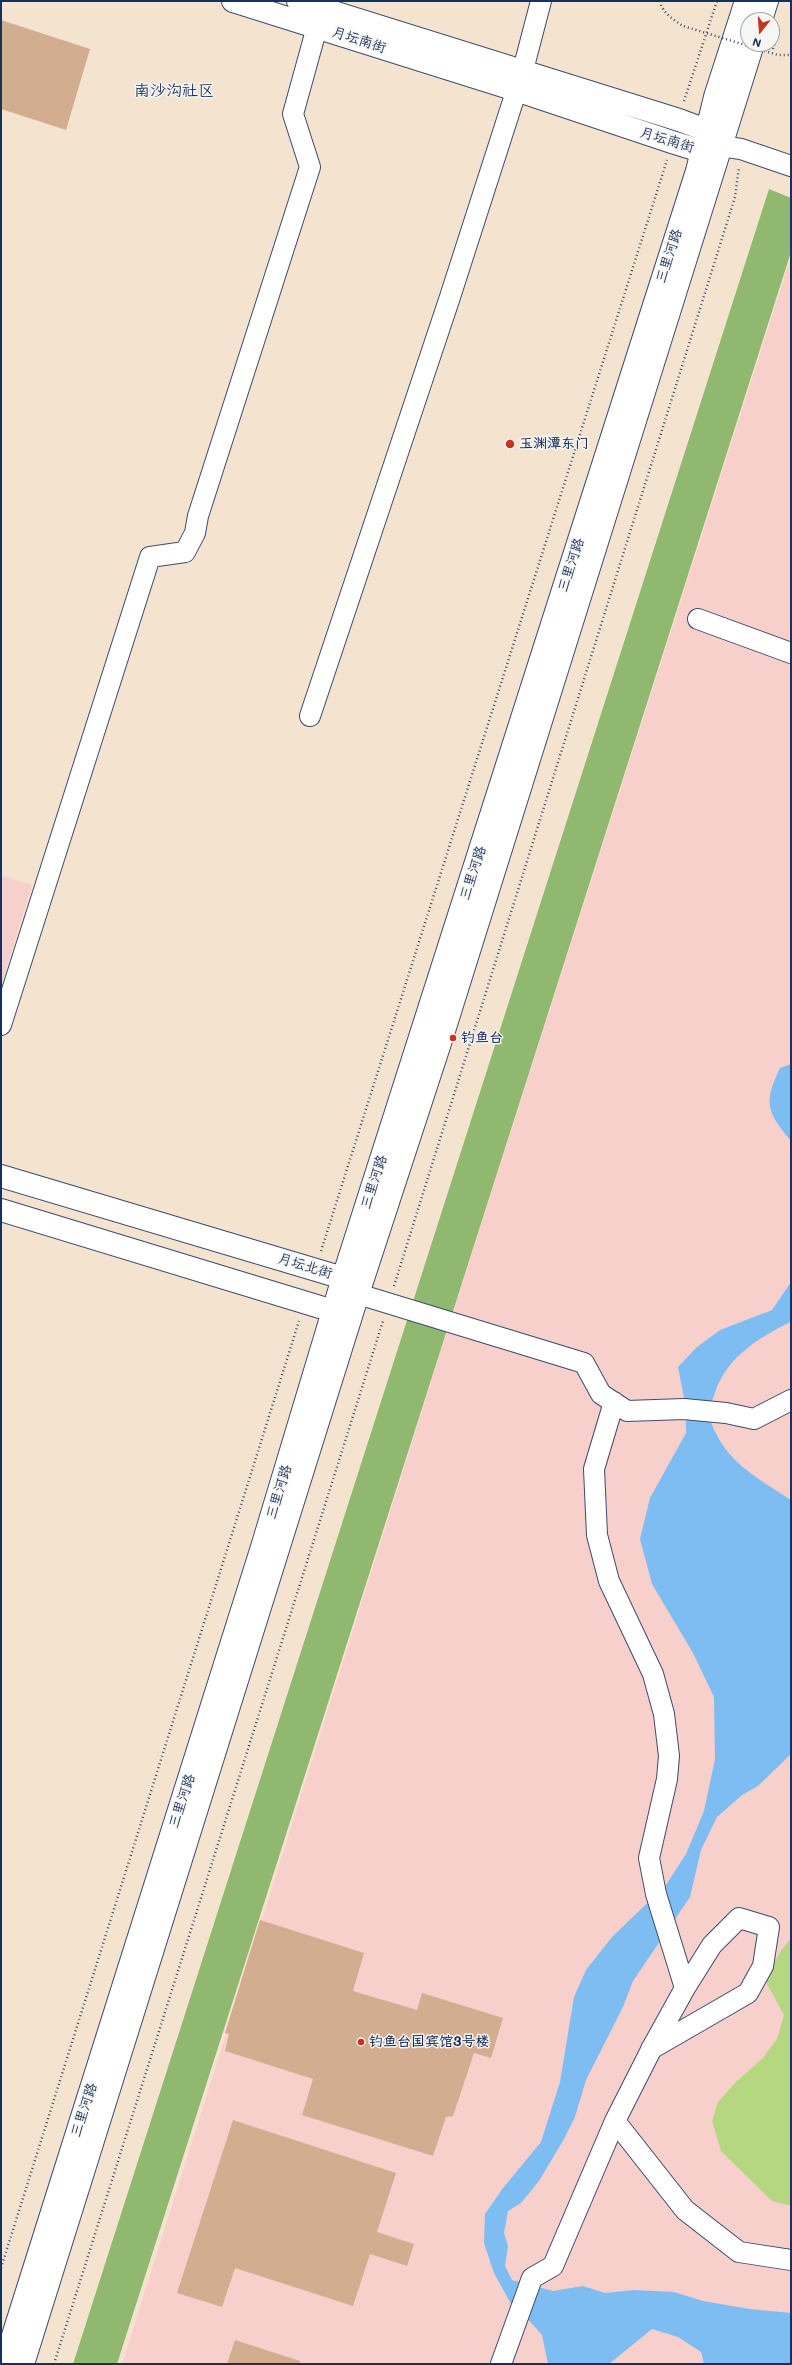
<!DOCTYPE html>
<html>
<head>
<meta charset="utf-8">
<style>
  body { margin:0 }
  #map { position:relative; width:792px; height:2365px; overflow:hidden; background:#f4e4cf; font-family:Mali,sans-serif }
  canvas { display:block }
  .frame { position:absolute; inset:0; border:2px solid #1b2f5e; pointer-events:none }
  .north { position:absolute; left:740px; top:12px; width:40px; height:40px; box-sizing:border-box; background:#f6f6f2; border:1px solid #9ea6b7; border-radius:50%; rotate:197deg; font-size:11px; font-weight:700; line-height:16px; text-align:center; color:#1b2f5e }
  .north::after { content:''; display:block; margin:auto; width:14px; height:18px; background:#c8321e; clip-path:polygon(50% 0,100% 100%,50% 72%,0 100%) }
</style>
</head>
<body>
<div id="map">
<canvas width="792" height="2365"></canvas>
<div class="frame"></div>
<div class="north">N</div>
</div>
<script>
const context = document.querySelector('canvas').getContext('2d');
context.lineJoin = 'round';
function fillPath(path, color) { context.fillStyle = color; context.fill(path, 'evenodd'); }
function trace(path, color, width, dash) { context.strokeStyle = color; context.lineWidth = width; context.lineCap = dash ? 'butt' : 'round'; context.setLineDash(dash || []); context.stroke(path); }
function drawText(font, color, halo, rows, align = 'center') {
  context.font = font + ' Mali,"LXGW WenKai TC",sans-serif'; context.lineWidth = 3; context.setLineDash([]); context.textBaseline = 'middle'; context.strokeStyle = halo; context.fillStyle = color; for (const [text, x, y, turn = 0] of rows) {
    context.save(); context.translate(x, y); context.rotate((+turn || 0) * Math.PI / 180); context.textAlign = isNaN(turn) ? turn : align; if (halo) context.strokeText(text, 0, 0); context.fillText(text, 0, 0); context.restore();
  }
}
const built = new Path2D(`
  M791 257V2364H122L458 1297Z
  M1 875 32 885 1 986Z`);
const green = new Path2D(`
  M791 1938V2206L772 2201 721 2151 712 2121 718 2102 736 2082 763 2058 777 2039 784 2015 765 1980 780 1952Z`);
const forest = new Path2D(`
  M769 189 791 198V252L117 2364H73Z`);
const water = new Path2D(`
  M791 1064V1141C767 1112 763 1103 780 1068Z
  M791 1282 790 1322C757 1339 725 1358 714 1396 712 1400 709 1406 709 1410 709 1424 720 1442 728 1452 744 1472 770 1486 791 1500V1754L758 1786 742 1795 717 1817 701 1850 690 1897 633 1981 623 2007 586 2080 575 2117 564 2139 539 2181 521 2203 508 2211 504 2233 508 2246 505 2266 512 2280 553 2291 583 2286 605 2293 634 2290 674 2292 703 2301 750 2309 791 2313V2364H704L701 2352 678 2337 652 2329 609 2364H548L542 2335 525 2316 511 2304 494 2273 484 2243 485 2214 503 2188 541 2142 560 2082 574 1997 586 1970 612 1937 666 1885 686 1854 704 1811 715 1759 714 1697 693 1653 652 1584 640 1539 650 1498 686 1433 685 1403 678 1367 697 1347 720 1330 772 1310Z`);
const building = new Path2D(`
  M1 20 90 49 66 130 1 109Z
  M260 1920 364 1953 353 1991 417 2010 422 1993 503 2018 491 2058 474 2053 453 2116 446 2117 433 2156 302 2115 313 2079 225 2051 229 2034 225 2033Z
  M233 2120 396 2173 377 2232 414 2244 407 2266 370 2254 353 2306 235 2268 222 2307 177 2293Z
  M235 2340 300 2361V2364H227Z`);
const path = new Path2D(`
  M773 49 779 29
  M684 101 717 1
  M321 1251 667 160
  M394 1286 735 197 739 167
  M1 2268 299 1321
  M54 2364 383 1321`);
const minor = new Path2D(`
  M720 146 741 149 791 166
  M698 619 791 653
  M310 716 450 297 523 70 541 1
  M1 1025 150 557 185 552 195 533 198 516 310 167 293 114 317 27
  M358 1294 584 1363 601 1394 627 1411 684 1409 726 1413 754 1419 791 1400
  M614 1402 594 1469 597 1535 609 1581 653 1674 664 1714 669 1756 667 1779 649 1858 656 1894 685 1988
  M615 2121 685 2210 739 2252 791 2260
  M501 2364 532 2278 553 2266 615 2121 654 2044 685 1988 712 1945 739 1918 769 1927 763 1966 748 1993 651 2049`);
const major = new Path2D(`
  M233 1 516 90 672 142 701 151 716 147
  M298 1 679 120 706 130 716 141
  M761 20 767 1
  M1 1176 343 1278 353 1289
  M1 1210 333 1311
  M4 2364 262 1547 343 1278 697 171 715 97 746 1
  M23 2364 358 1294 442 1037 753 44`);
const pathBridge = new Path2D(`
  M660 1C662 13 674 20 683 26L778 55H791`);
const markers = [
  [510,444,5,"#c8321e"],
  [453,1038,4,"#c8321e"],
  [361,2042,4,"#c8321e"]
];
const streetNames = [
  ["月坛南街",359,40,18],
  ["月坛南街",667,140,17],
  ["三里河路",669,256,-72],
  ["三里河路",571,565,-72],
  ["三里河路",473,873,-72],
  ["三里河路",374,1182,-72],
  ["月坛北街",305,1266,17],
  ["三里河路",279,1492,-73],
  ["三里河路",182,1801,-72],
  ["三里河路",84,2110,-72]
];
const poiNames = [
  ["玉渊潭东门",519,444],
  ["钓鱼台",461,1038],
  ["钓鱼台国宾馆3号楼",369,2042]
];
const quarterNames = [
  ["南沙沟社区",174,91]
];
fillPath(built, '#f7d0cc');
fillPath(green, '#b5d780');
fillPath(forest, '#90b86e');
fillPath(water, '#7ebdf2');
fillPath(building, '#d3ad8f');
trace(minor, '#3c4a6f', 22);
trace(major, '#3c4a6f', 24);
trace(path, '#3c4a6f', 2.5, [1, 3]);
trace(minor, '#fff', 20);
trace(major, '#fff', 22);
trace(pathBridge, '#3c4a6f', 2.5, [1, 3]);
for (const [x, y, r, color] of markers) { const dot = new Path2D(); dot.arc(x, y, r, 0, 2 * Math.PI); context.fillStyle = color; context.fill(dot); trace(dot, '#f6f6f2', 1.5); }
drawText('14px', '#1b2f5e', '#f6f6f2', streetNames);
drawText('bold 14px', '#1b2f5e', '#f6f6f2', poiNames, 'left');
drawText('16px', '#1b2f5e', '#f6f6f2', quarterNames);
</script>
</body>
</html>
